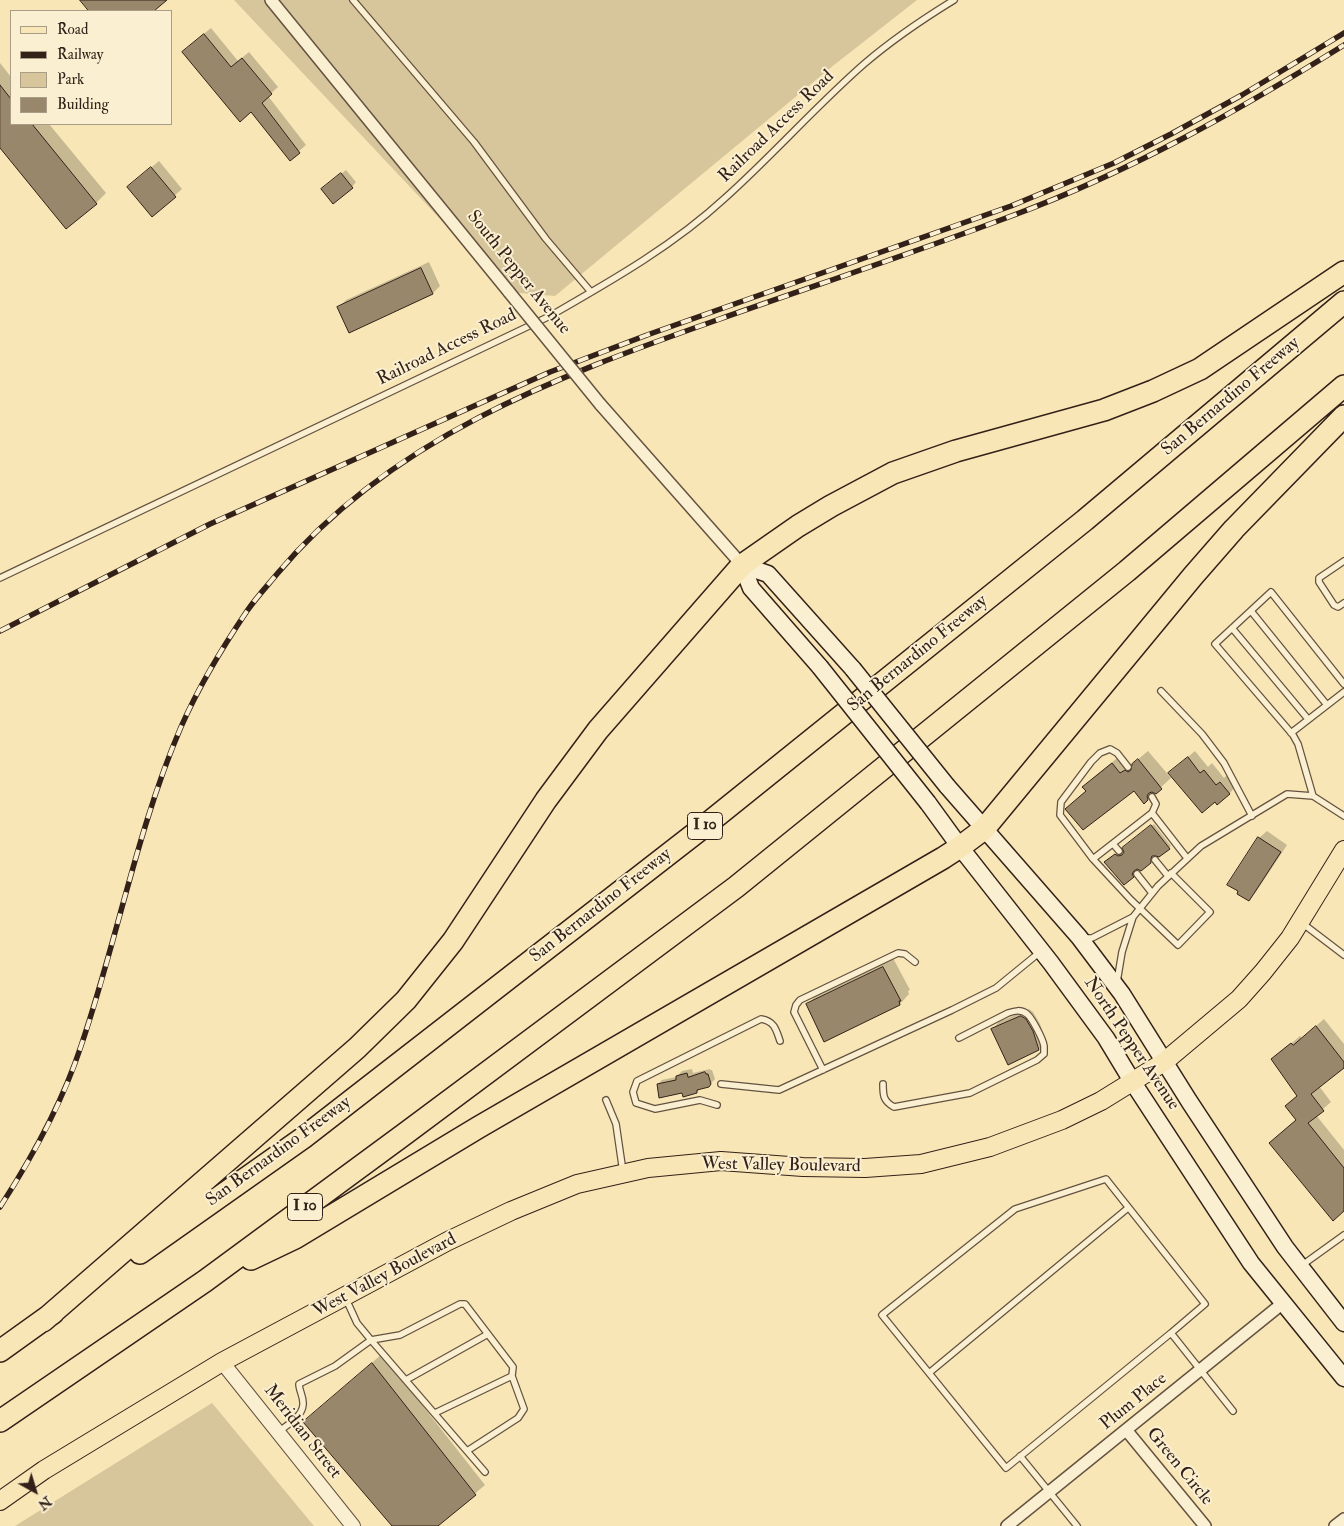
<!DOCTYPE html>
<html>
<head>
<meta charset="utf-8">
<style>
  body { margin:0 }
  #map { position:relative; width:1344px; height:1526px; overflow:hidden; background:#f8e6b6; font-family:"IM FELL Double Pica",serif }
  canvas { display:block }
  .legend { position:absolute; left:10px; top:10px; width:162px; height:115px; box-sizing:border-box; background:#faefd0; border:1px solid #aa9d87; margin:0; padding:6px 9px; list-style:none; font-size:15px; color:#332119 }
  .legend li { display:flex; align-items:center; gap:10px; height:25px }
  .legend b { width:25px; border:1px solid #aa9d87 }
  .north { position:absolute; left:10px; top:1466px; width:50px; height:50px; -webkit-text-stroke:4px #faefd0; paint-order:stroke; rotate:141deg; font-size:14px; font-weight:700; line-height:20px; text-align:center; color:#332119 }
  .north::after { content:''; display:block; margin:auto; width:18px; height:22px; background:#332119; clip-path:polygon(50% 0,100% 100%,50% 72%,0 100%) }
</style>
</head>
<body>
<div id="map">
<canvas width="1344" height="1526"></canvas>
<ul class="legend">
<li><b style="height:6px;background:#f8e6b6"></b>Road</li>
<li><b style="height:6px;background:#332119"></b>Railway</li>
<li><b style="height:14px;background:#d7c59b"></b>Park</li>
<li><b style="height:14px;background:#99876b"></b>Building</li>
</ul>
<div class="north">N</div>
</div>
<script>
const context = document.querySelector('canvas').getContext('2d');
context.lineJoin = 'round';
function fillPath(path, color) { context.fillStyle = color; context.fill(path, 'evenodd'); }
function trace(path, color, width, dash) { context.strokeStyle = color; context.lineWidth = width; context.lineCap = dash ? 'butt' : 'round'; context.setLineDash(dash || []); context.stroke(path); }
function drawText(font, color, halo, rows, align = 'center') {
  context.font = font + ' "IM FELL Double Pica",serif'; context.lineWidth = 4; context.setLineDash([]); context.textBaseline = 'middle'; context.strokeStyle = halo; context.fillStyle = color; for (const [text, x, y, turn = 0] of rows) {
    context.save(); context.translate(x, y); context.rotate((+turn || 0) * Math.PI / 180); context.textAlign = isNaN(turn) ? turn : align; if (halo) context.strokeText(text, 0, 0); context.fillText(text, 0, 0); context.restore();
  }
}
const green = new Path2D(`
  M234 0H917L834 65 555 296 509 292Z
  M212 1403 314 1526H15Z`);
const shadow = new Path2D(`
  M82 0H165L152 11H91Z
  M211 28 238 61 249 52 278 87 268 96 306 145 290 159 251 110 190 45Z
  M0 63 11 77V124H49L106 193 96 203 0 146Z
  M159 161 182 189 152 215 136 180Z
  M346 170 356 182 352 187 327 185Z
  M429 262 440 286 433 293 339 307 346 300Z
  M1148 751 1171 778 1148 799 1134 790 1067 809 1087 790 1084 787 1094 777 1122 754 1131 765Z
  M1195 751 1208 767 1212 763 1224 778 1227 775 1236 786 1229 794 1177 766Z
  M1154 824 1171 846 1169 848 1152 856 1153 860 1151 862 1135 869V874L1133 876 1106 862 1118 852 1120 854 1124 853 1126 846Z
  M1267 831 1287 845 1256 892 1249 900 1240 891 1229 884 1259 838Z
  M893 958 910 990 908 991 909 994 900 1004H807L817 995Z
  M1029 1009 1033 1012 1040 1024 1046 1041 1039 1049 1009 1063 992 1030 999 1022Z
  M1324 1019 1344 1044V1066L1319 1086 1331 1102 1316 1115 1344 1150V1210L1298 1119V1096L1273 1059 1300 1036 1302 1038Z
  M692 1069 693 1073 710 1069V1070H712L715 1079 708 1086 701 1088 697 1092H683L658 1084 662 1080 676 1077 682 1071Z
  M382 1354 485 1485 436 1526H393L304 1422Z`);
const building = new Path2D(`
  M80 0H167L154 11H89Z
  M204 34 231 67 242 58 272 94 262 103 300 153 290 161 251 112 240 122 182 52Z
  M0 85 11 99V124H32L97 204 66 229 0 148Z
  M151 167 176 197 152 217 127 187Z
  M341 173 353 188 333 204 321 189Z
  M421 268 433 294 349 333 337 307Z
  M1188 757 1200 773 1204 770 1216 785 1220 782 1230 794 1217 805 1215 802 1202 813 1168 773Z
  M1138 759 1162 789 1156 794 1152 792 1149 793 1147 796 1148 800 1144 804 1134 791 1083 830 1065 809 1086 791 1082 787 1112 763 1120 773 1125 770 1128 772 1131 770 1132 764Z
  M1151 825 1170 849 1159 857 1156 856H1152L1151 859V863L1141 871 1137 869 1134 871 1132 874 1134 877 1124 885 1104 862 1115 854 1118 856 1122 855 1124 852 1122 848Z
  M1258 837 1281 852 1249 901 1237 894 1238 891 1227 885Z
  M883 967 901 1001H899L900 1005 824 1042 806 1004Z
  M1021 1016 1026 1019 1033 1031 1039 1050 1008 1065 991 1029Z
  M1316 1026 1344 1062V1068L1311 1094 1324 1111 1308 1123 1344 1168V1211L1333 1221 1269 1143 1296 1120 1285 1106 1297 1096 1271 1059 1291 1043 1293 1045Z
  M705 1072 706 1074H708L711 1084 709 1087 697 1090V1093L683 1097 682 1093 659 1098 657 1084 676 1080V1076L687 1073 688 1077Z
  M372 1363 476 1495 438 1526H392L303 1422Z`);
const service = new Path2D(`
  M353 0 474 142 546 239 591 292
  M1344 561 1319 578V582L1334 605 1338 607 1344 603
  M0 578 550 316C611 281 673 246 725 198 773 155 816 106 864 64 892 40 923 19 954 0
  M1251 611 1327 705
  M1232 628 1308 719
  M1161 691 1202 734 1224 763 1252 816
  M1291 733 1344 692
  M1313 796 1298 744 1293 735 1215 644 1271 592 1344 684
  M1152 813 1156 804 1152 797
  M1113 844 1119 851
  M1093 859 1060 815 1061 802 1091 762 1100 753 1110 749 1117 753 1128 767
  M1155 860 1168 876
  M1171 873 1210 912 1178 945 1131 900 1093 859 1152 813 1187 858
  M1137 874 1152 893
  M1302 923 1344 955
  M1083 938H1092L1133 917
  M1117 982 1122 952 1133 917 1158 886 1201 846 1287 794 1313 796 1344 816
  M823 1070 794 1012 796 1005 800 1000 898 953 905 954 915 962
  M721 1084 779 1090 952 1010 996 988 1040 952
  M883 1084C883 1095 883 1101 894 1107L970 1093 1037 1060 1044 1054C1044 1053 1044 1047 1044 1046 1043 1039 1032 1018 1027 1014 1021 1009 1014 1011 1008 1013L959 1038
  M606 1100 616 1124 623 1172
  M717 1105 700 1100 655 1109 636 1103 633 1092 637 1081 761 1019C774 1021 776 1029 780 1041
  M1301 1266 1344 1235
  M1171 1333 1006 1468 882 1315 1015 1209 1106 1179 1205 1304 1171 1333 1233 1411
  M371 1340 400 1335 460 1304H465L513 1367 512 1376 435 1413
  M371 1340 485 1472
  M929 1373 1128 1208
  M406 1380 488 1334
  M278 1432C287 1425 302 1417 303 1405 304 1397 299 1391 299 1384L335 1366 371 1340 357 1323 346 1299
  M467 1451 518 1418 524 1409 512 1376
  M1020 1456 1077 1526`);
const minor = new Path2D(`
  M271 0 509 292
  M600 404 742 565
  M1127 1431 1205 1526
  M1007 1526 1283 1303
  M1335 1526 1344 1519`);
const tertiary = new Path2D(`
  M222 1362 353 1526`);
const secondary = new Path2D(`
  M742 565 768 574 853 669
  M742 565 751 588 820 667
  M947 786 1079 937 1122 994 1189 1101 1285 1247 1344 1323
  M928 803 960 847 1051 963 1106 1038 1132 1081 1251 1263 1344 1378`);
const primary = new Path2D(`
  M0 1501 44 1470 222 1362 448 1241 511 1211 577 1184 648 1168 721 1161 803 1167 865 1168 921 1164 990 1147 1062 1120 1101 1101 1164 1062 1239 999 1263 972 1290 938 1344 850`);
const motorway = new Path2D(`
  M140 1253 303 1138 697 832 1085 520 1344 302
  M251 1259 295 1238 479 1127 943 858 960 847 984 829 1193 576 1234 529 1344 416
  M43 1321 357 1048 406 1000 453 941 546 800 598 730 742 565 798 526 831 506 893 473 956 451 1104 410 1153 391 1200 369 1344 272
  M0 1351 53 1313
  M0 1421 205 1281 406 1133 736 887 1127 571 1344 386`);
const rail = new Path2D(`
  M0 631 210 524 550 372 647 335 1011 206 1114 163 1171 134 1242 95 1344 33
  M0 1207C33 1156 62 1104 81 1046 117 941 137 829 181 727 199 686 222 648 247 611 256 598 267 586 277 574 391 438 555 377 717 320 816 285 916 252 1014 215 1131 171 1238 111 1344 45`);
const minorBridge = new Path2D(`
  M509 292 600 404`);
const secondaryBridge = new Path2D(`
  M820 667 928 803
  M853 669 947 786`);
const shields = [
  [705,826,35],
  [305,1207,35]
];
const shieldNames = [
  ["I 10",705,826],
  ["I 10",305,1207]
];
const streetNames = [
  ["Railroad Access Road",777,127,-44],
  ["South Pepper Avenue",518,273,51],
  ["Railroad Access Road",447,348,-26],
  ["San Bernardino Freeway",1231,397,-40],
  ["San Bernardino Freeway",918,654,-39],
  ["San Bernardino Freeway",601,906,-38],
  ["North Pepper Avenue",1131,1044,56],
  ["San Bernardino Freeway",279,1152,-36],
  ["West Valley Boulevard",781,1166,1],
  ["West Valley Boulevard",385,1276,-28],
  ["Plum Place",1134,1402,-39],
  ["Meridian Street",302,1432,52],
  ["Green Circle",1179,1467,51]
];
fillPath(green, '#d7c59b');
fillPath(shadow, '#0003');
fillPath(building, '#99876b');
trace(building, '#332119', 1);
trace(service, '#645240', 8);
trace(minor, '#645240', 14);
trace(tertiary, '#645240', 16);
trace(secondary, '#332119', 19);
trace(primary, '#332119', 20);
trace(motorway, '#332119', 24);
trace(service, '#faefd0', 5.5);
trace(minor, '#faefd0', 11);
trace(tertiary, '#faefd0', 14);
trace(secondary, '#faefd0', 16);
trace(primary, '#f8e6b6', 18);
trace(motorway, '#f8e6b6', 21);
trace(rail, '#332119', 5.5);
trace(rail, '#faefd0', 4, [11]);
trace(minorBridge, '#645240', 14, []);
trace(secondaryBridge, '#332119', 19, []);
trace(minorBridge, '#faefd0', 11);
trace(secondaryBridge, '#faefd0', 16);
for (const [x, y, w] of shields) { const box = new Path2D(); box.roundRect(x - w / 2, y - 13.5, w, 27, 4); context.fillStyle = '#faefd0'; context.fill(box); trace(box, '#332119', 1); }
drawText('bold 16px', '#332119', null, shieldNames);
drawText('18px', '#332119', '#faefd0', streetNames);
</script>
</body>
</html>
